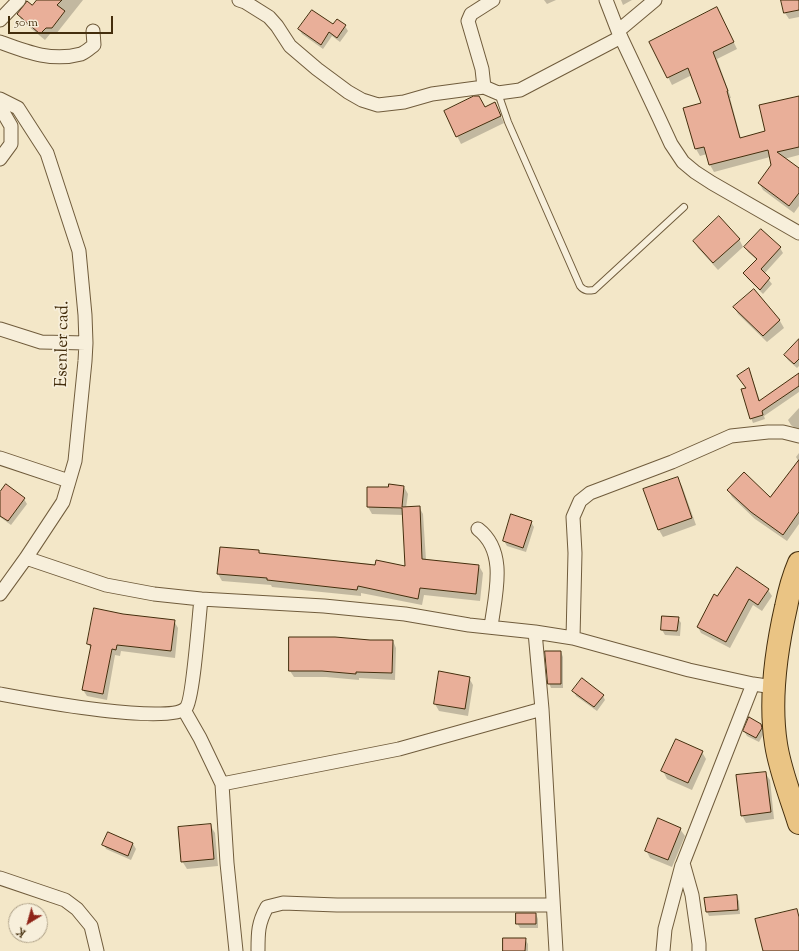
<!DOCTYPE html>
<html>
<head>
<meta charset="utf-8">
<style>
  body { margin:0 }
  #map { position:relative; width:799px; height:951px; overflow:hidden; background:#f3e7c8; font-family:"Sorts Mill Goudy",serif }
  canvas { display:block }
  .north { position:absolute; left:8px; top:903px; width:40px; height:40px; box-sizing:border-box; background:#f7efdb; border:1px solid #afa289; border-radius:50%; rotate:217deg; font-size:11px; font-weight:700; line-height:16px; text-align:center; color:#442e0d }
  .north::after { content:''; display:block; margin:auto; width:14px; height:18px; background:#8f2418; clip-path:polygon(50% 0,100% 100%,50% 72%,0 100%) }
  .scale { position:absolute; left:8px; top:16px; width:105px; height:18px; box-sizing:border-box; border:2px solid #442e0d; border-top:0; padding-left:5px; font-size:12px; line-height:14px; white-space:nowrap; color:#442e0d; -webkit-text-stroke:3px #f7efdb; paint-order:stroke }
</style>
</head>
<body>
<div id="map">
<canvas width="799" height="951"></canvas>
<div class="north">K</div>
<div class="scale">50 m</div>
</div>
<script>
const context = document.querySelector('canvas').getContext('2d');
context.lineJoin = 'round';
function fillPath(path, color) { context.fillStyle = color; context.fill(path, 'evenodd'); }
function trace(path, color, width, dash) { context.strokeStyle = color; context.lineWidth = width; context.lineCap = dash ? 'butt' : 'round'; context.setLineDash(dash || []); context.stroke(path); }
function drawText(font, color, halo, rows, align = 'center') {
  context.font = font + ' "Sorts Mill Goudy",serif'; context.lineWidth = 3.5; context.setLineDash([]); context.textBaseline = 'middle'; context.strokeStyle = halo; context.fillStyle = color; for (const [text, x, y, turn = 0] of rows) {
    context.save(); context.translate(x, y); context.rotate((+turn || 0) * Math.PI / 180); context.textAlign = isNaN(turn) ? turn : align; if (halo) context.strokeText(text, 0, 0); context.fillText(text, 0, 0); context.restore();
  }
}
const shadow = new Path2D(`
  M38 0H83L56 34H50L45 40 22 21 18 14 32 7Z
  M544 0H556L547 4Z
  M621 0H632L623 5Z
  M782 0H799V17L789 19 785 13Z
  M721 16 737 49 717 59 731 98H730L741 139 766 131 799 97V155L784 159 799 170V206L794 213 763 190 759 183 772 166 770 157 714 172 710 165 707 154 700 156 696 149 702 104 692 75 672 85 651 43Z
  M337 20 345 26 348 31 340 42 332 36 323 49 302 34 299 29 333 26Z
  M495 104 504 123 461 144 457 136 485 108Z
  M761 231 780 248 783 253 764 274 772 284 763 294 747 278 744 273 757 260 748 252 746 248Z
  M739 239 743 247 718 270 698 248 694 241Z
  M753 291 780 321 784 328 767 342 738 314 734 307Z
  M799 340V366L797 368 788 360 785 355Z
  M749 369 760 401 799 380V392L764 416 765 419 753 423 751 418 747 388Z
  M799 408V431L791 425 788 420Z
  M799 453V524L787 541 755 519 732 497 728 490 770 498 799 462 796 457Z
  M677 478 682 486 696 525 663 537 659 530Z
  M404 487 408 494 406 508 419 507 423 514 426 560 479 566 483 573 480 601 424 595 422 605 361 593V596L272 587 271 585 222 581 218 574 259 551 260 554 406 567 403 515 372 514 368 507V488Z
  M0 494 24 499 27 504 11 525 0 517Z
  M531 522 534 527 526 552 507 546 504 541Z
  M768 590 772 596 762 611 753 605 730 648 701 633 698 627 717 597Z
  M122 615 174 621 178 628 175 658 121 651 120 656 115 655 107 700 87 696 83 690 91 648 88 644Z
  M678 618 681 623 680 636 665 635 662 630Z
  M393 641 396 648 395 680 359 678V680L326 677H294L290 671Z
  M561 652 563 657V688H551L549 683Z
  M469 678 473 685 468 716 439 711 435 704Z
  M574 691 603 696 605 700 597 711 576 696Z
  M761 725 764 733 759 742 747 736 744 731Z
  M702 752 706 759 692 790 667 779 663 771Z
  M765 773 770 780 774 819 746 823 742 815Z
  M210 825 215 833 218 866 187 869 182 861Z
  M680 829 685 836 672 867 650 858 646 850Z
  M108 834 133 844 136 849 131 860 106 849 104 845Z
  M736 896 739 901 740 914 709 916 707 912Z
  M536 914 538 919V928H520L517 923Z
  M525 939 528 944V951H504Z`);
const building = new Path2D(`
  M37 0H62L57 5 65 11 52 28H46L40 34 17 14 27 1 32 5Z
  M781 0H799V10L784 13Z
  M717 7 734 42 713 52 728 91H727L740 138 765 131 759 105 799 96V147L777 152 799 168V193L789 206 758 183 771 165 768 150 709 165 704 147 695 149 683 108 701 103 688 68 667 78 649 42Z
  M312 10 333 24 337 19 346 25 337 38 329 32 321 45 298 29Z
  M474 96H479L485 107 495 102 501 116 456 137 444 111Z
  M719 216 740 239 713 263 693 241Z
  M761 229 781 247 761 269 770 278 760 290 743 273 757 259 744 247Z
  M754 289 780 320 763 336 733 307Z
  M799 339V359L794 364 784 355Z
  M749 368 759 401 799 373V386L762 411 763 415 750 419 741 389 746 388 737 376Z
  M799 460V512L783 535 751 512 727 490 744 472 770 497Z
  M678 477 692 518 658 530 643 489Z
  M6 484 25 498 8 521 0 516V492Z
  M389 484 404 486 402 507 420 506 422 559 479 565 476 594 420 588 418 599 358 586 357 590 267 580V578L217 574 220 547 259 550V553L310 558 375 565 376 560 405 566 402 508 367 507V487H388Z
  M511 514 532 521 523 548 503 541Z
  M737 567 769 589 758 605 749 599 726 642 697 627 714 594 717 596Z
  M94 608 123 614 175 620 171 651 117 645 116 650 112 649 103 694 82 690 91 645 87 644Z
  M662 616 679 617 677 631 661 630Z
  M289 637H335L370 640H393L392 673 356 672V674L322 671H289Z
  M545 651H561V684H548Z
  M439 671 470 677 465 709 434 704Z
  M582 678 604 695 594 707 572 691Z
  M749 717 761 724 762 728 756 738 743 731Z
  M676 739 703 751 688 783 661 771Z
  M766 772 771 812 741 816 736 775Z
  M658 818 681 828 668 860 645 851Z
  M211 824 214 859 181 862 178 827Z
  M108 832 133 843 128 856 102 845Z
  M737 895 738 910 706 912 704 898Z
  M797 909 799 917V951H763L755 919Z
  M516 913H536V924H516Z
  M503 938H526L525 951H503Z`);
const lane = new Path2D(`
  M498 93 508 122 580 286C584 291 588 291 594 290L684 207`);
const street = new Path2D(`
  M239 0 245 2 269 17 277 26 290 46 317 69 348 92 362 100 378 105 404 102 432 94 484 87 498 93 520 90 621 37
  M606 0 618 31 659 118 671 144 683 162 695 172 712 183 799 233
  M0 20 19 0
  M618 31 655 0
  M0 42C27 52 52 62 81 54 86 52 90 48 94 45L93 31
  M484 87 482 69 468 21 471 14 493 0
  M0 99 18 108 47 153 79 251 85 315 86 343 85 361 75 461 63 502 26 558 0 594
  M0 107 11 126V144L0 159
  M0 329 41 342 86 343
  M0 458 69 481
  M478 529C508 552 495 595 491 627
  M26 558 106 585 154 594 201 599 324 606 405 614 469 625 535 632 573 638 689 670 753 684 774 687
  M535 632 542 709 556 951
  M573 638 575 553 573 517 580 501 590 493 672 462 731 436 768 432H783L799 436
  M0 694C27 699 170 726 186 708 193 700 199 616 201 599
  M184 710 200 738 222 784 227 863 236 951
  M222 784 399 749 542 709
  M0 878 65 900 77 909 91 926 97 951
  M258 950C258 933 258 923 267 907L283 903 337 905H553
  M663 951 665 929 682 865
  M699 951V944L692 895 683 863 753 684`);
const highway = new Path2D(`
  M799 563C793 577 789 592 786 607 776 651 769 699 776 744 780 771 791 797 799 823`);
const streetNames = [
  ["Esenler cad.",64,344,-89]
];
fillPath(shadow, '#0003');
fillPath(building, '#e9af99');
trace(building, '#442e0d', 1);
trace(lane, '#705c3c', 8);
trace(street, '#705c3c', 15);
trace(highway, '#442e0d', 24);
trace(lane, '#f7efdb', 6);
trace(street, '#f7efdb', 13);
trace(highway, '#eac484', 22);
drawText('17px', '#442e0d', '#f7efdb', streetNames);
</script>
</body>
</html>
